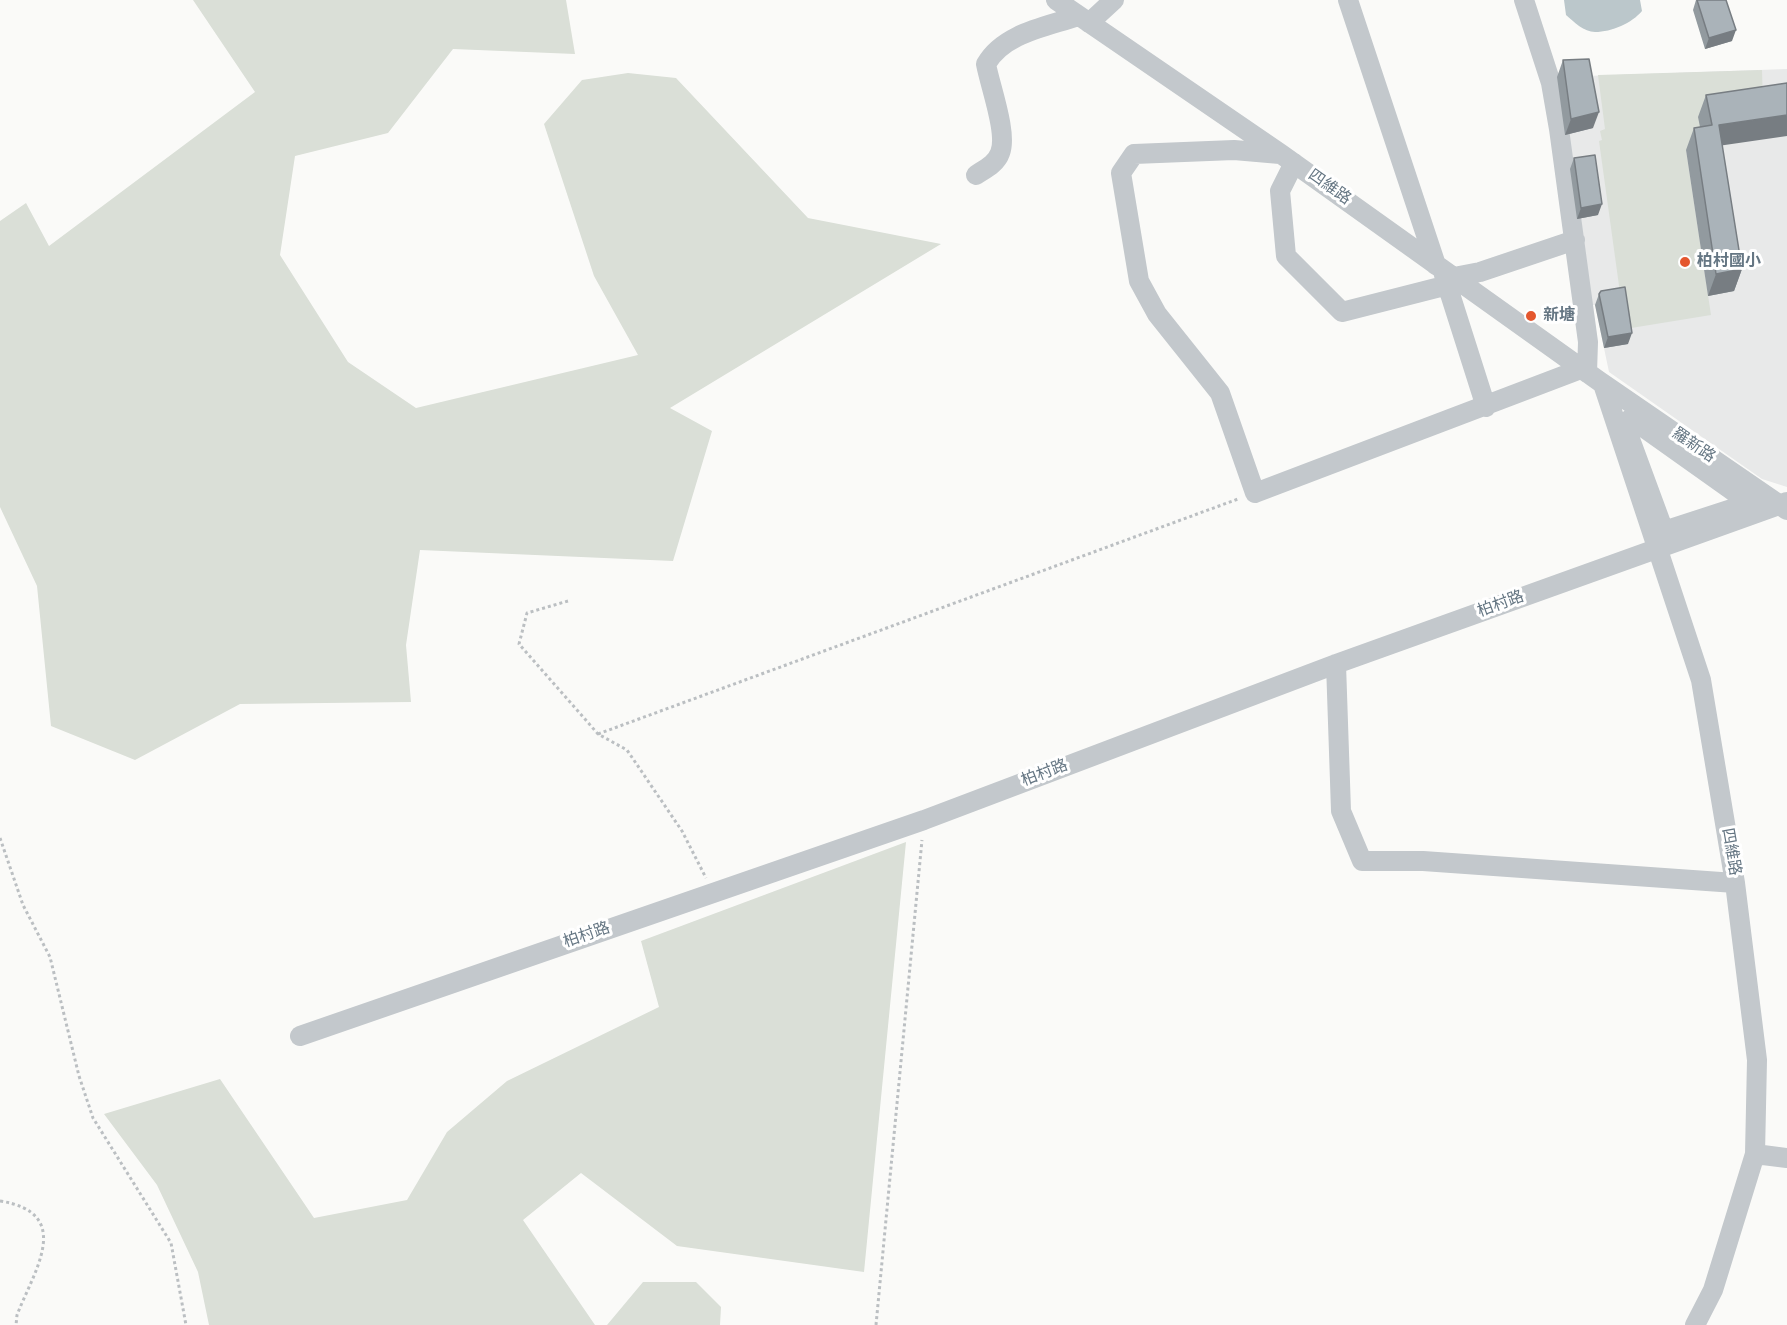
<!DOCTYPE html>
<html>
<head>
<meta charset="utf-8">
<style>
  body { margin:0 }
  canvas { display:block; background:#fafaf8 }
</style>
</head>
<body>
<canvas width="1787" height="1325"></canvas>
<script>
const context = document.querySelector('canvas').getContext('2d');
context.lineJoin = 'round';
function fillPath(path, color) { context.fillStyle = color; context.fill(path, 'evenodd'); }
function trace(path, color, width, dash) { context.strokeStyle = color; context.lineWidth = width; context.lineCap = dash ? 'butt' : 'round'; context.setLineDash(dash || []); context.stroke(path); }
function drawText(font, color, halo, rows, align = 'center') {
  context.font = font + ' "Source Sans 3","Noto Sans TC",sans-serif'; context.lineWidth = 6; context.setLineDash([]); context.textBaseline = 'middle'; context.strokeStyle = halo; context.fillStyle = color; for (const [text, x, y, turn = 0] of rows) {
    context.save(); context.translate(x, y); context.rotate((+turn || 0) * Math.PI / 180); context.textAlign = isNaN(turn) ? turn : align; if (halo) context.strokeText(text, 0, 0); context.fillText(text, 0, 0); context.restore();
  }
}
const built = new Path2D(`
  M1787 69V487L1762 479 1609 372 1595 305H1590L1557 77Z`);
const green = new Path2D(`
  M193 0H566L575 54 453 49 388 133 295 156 280 255 348 362 416 408 638 355 594 276 544 124 582 80 628 73 676 78 808 218 941 244 670 408 712 431 673 561 420 550 406 645 411 702 240 704 135 760 51 726 37 586 0 507V221L26 203 49 246 255 92Z
  M1762 70 1763 106 1704 146 1686 150 1711 315 1625 329 1599 141 1602 140 1600 131 1605 129 1598 75Z
  M906 842 864 1272 677 1246 581 1173 523 1220 595 1325H209L198 1272 157 1185 104 1114 220 1079 314 1218 407 1200 447 1132 507 1081 659 1007 641 941Z
  M643 1282H696L721 1307 720 1325H607Z`);
const water = new Path2D(`
  M1564 0H1640L1642 11C1632 23 1612 32 1595 32 1584 32 1574 22 1566 15Z`);
const path = new Path2D(`
  M568 601 527 613 519 644 598 734 627 750 682 831 706 878
  M598 734 1238 499
  M0 838 23 905 50 957 79 1076 93 1118 171 1243 186 1325
  M0 1201C75 1213 34 1271 17 1315L16 1325
  M876 1325 922 840`);
const minor = new Path2D(`
  M1056 0 1281 154 1599 381 1787 510
  M1348 0 1436 265
  M1524 0 1551 83 1559 129 1588 342 1587 373
  M1089 23 1114 0
  M1280 154 1234 150 1134 154 1121 173 1139 281 1157 314 1220 393 1255 493 1581 369
  M1294 163 1280 191 1286 256 1342 312 1448 285
  M976 175C985 169 996 164 1000 153 1008 134 990 86 986 64 1004 33 1046 27 1078 16
  M1444 275 1486 407
  M1454 277 1480 272 1575 240
  M1603 384 1701 680 1735 883 1757 1060 1755 1154 1713 1290 1695 1325
  M1630 419 1636 422 1750 503 1667 530 1662 526 1627 431 1626 423Z
  M1336 664 1341 811 1362 861H1423L1735 883
  M300 1036 924 820 1336 664 1787 502
  M1755 1154 1787 1158`);
const wall = new Path2D(`
  M1696 0H1726L1732 41 1705 49 1693 10Z
  M1563 60 1593 128 1565 135 1557 77Z
  M1706 95 1722 145 1742 269 1734 291 1708 296 1686 150 1694 128 1700 127 1698 117Z
  M1574 158 1598 215 1577 219 1570 169Z
  M1599 294 1628 344 1604 348 1595 305Z`);
const shadedWall = new Path2D(`
  M1736 30 1732 41 1705 49 1709 38Z
  M1599 112 1593 128 1565 135 1571 119Z
  M1787 115V136L1711 147 1719 125Z
  M1602 204 1598 215 1577 219 1581 208Z
  M1742 269 1734 291 1708 296 1716 274Z
  M1632 333 1628 344 1604 348 1608 337Z`);
const building = new Path2D(`
  M1697 0H1726L1736 30 1709 38Z
  M1589 59 1599 112 1571 119 1563 60Z
  M1787 83V115L1719 125 1742 269 1716 274 1694 128 1712 125 1706 95Z
  M1595 155 1602 204 1581 208 1574 158Z
  M1625 287 1632 333 1608 337 1599 294 1601 291Z`);
const markers = [
  [1685,262,6,"#e4572e"],
  [1531,316,6,"#e4572e"]
];
const streetNames = [
  ["四維路",1329,188,35],
  ["羅新路",1693,446,34],
  ["柏村路",1501,605,-20],
  ["柏村路",1045,774,-21],
  ["四維路",1730,852,80],
  ["柏村路",587,936,-19]
];
const poiNames = [
  ["柏村國小",1697,262],
  ["新塘",1543,316]
];
fillPath(built, '#e8e9e9');
fillPath(green, '#dadfd7');
fillPath(water, '#bbc7cb');
trace(path, '#bbbfc2', 3, [3, 3]);
trace(minor, '#c3c8cc', 20);
fillPath(wall, '#929a9f');
fillPath(shadedWall, '#777d82');
fillPath(building, '#aab3b9');
trace(building, '#777d82', 1.5);
for (const [x, y, r, color] of markers) { const dot = new Path2D(); dot.arc(x, y, r, 0, 2 * Math.PI); context.fillStyle = color; context.fill(dot); trace(dot, '#fff', 2); }
drawText('16px', '#657683', '#fff', streetNames);
drawText('bold 16px', '#657683', '#fff', poiNames, 'left');
</script>
</body>
</html>
